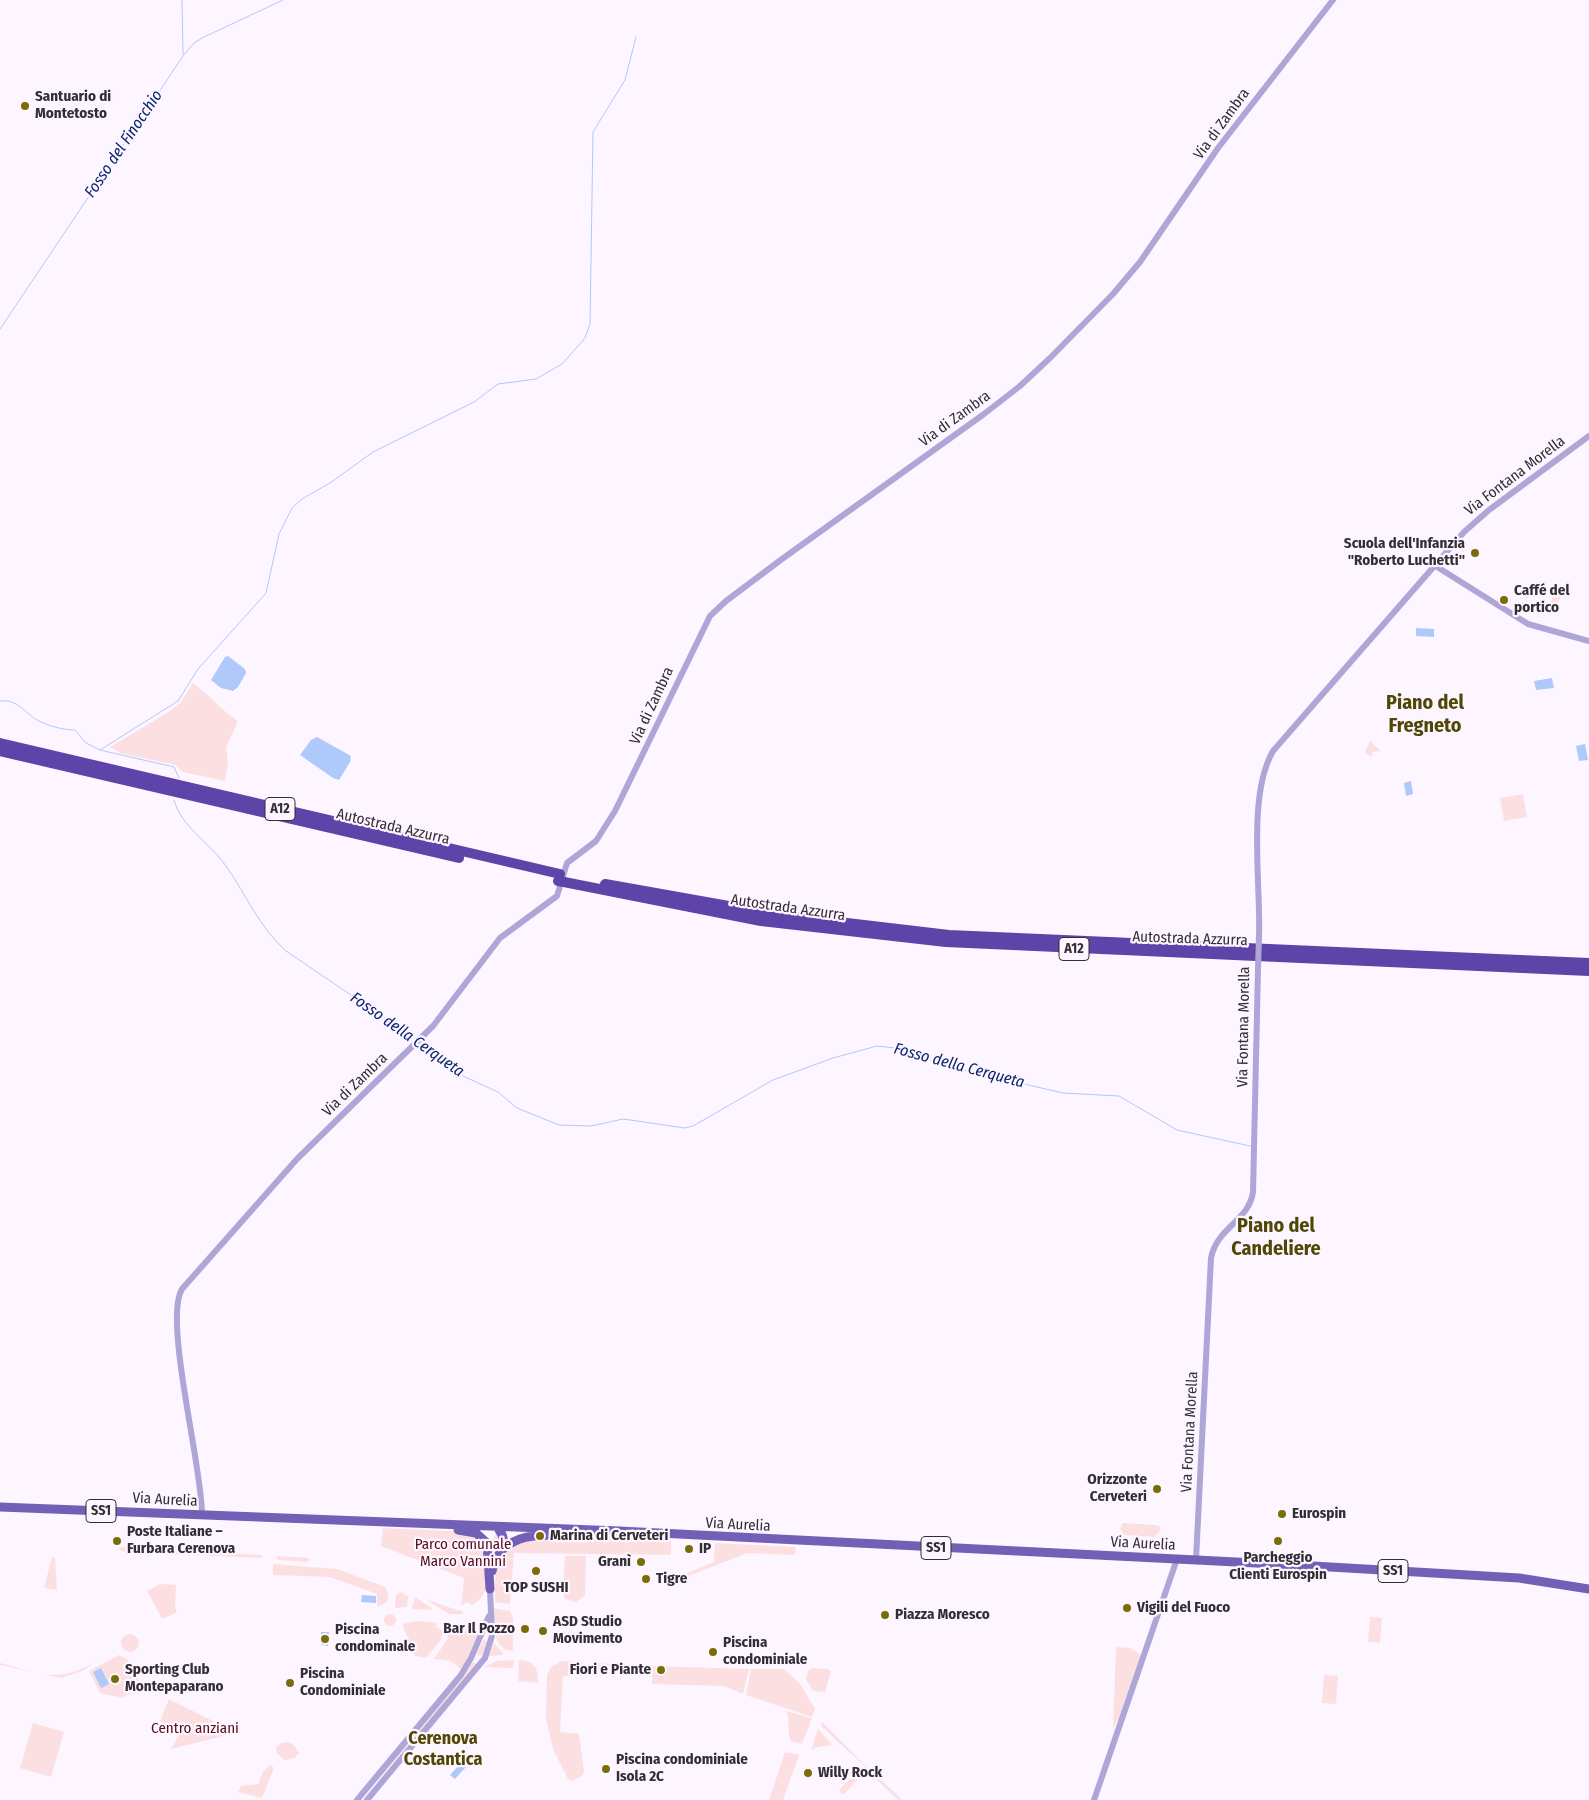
<!DOCTYPE html>
<html>
<head>
<meta charset="utf-8">
<style>
  body { margin:0 }
  canvas { display:block; background:#fdf5ff }
</style>
</head>
<body>
<canvas width="1589" height="1800"></canvas>
<script>
const context = document.querySelector('canvas').getContext('2d');
context.lineJoin = 'round';
function fillPath(path, color) { context.fillStyle = color; context.fill(path, 'evenodd'); }
function trace(path, color, width, dash) { context.strokeStyle = color; context.lineWidth = width; context.lineCap = dash ? 'butt' : 'round'; context.setLineDash(dash || []); context.stroke(path); }
function drawText(font, color, halo, rows, align = 'center') {
  context.font = font + ' "Fira Sans Condensed",sans-serif'; context.lineWidth = 4.5; context.setLineDash([]); context.textBaseline = 'middle'; context.strokeStyle = halo; context.fillStyle = color; for (const [text, x, y, turn = 0] of rows) {
    context.save(); context.translate(x, y); context.rotate((+turn || 0) * Math.PI / 180); context.textAlign = isNaN(turn) ? turn : align; if (halo) context.strokeText(text, 0, 0); context.fillText(text, 0, 0); context.restore();
  }
}
const green = new Path2D(`
  M1558 588 1564 591 1556 606 1550 603Z
  M193 683C210 696 221 710 238 721L226 748 228 763 225 781 183 772 176 765 120 753 110 747 170 711 181 702Z
  M1370 741 1381 751 1372 752 1373 756 1367 755 1365 751Z
  M1523 794 1527 817 1504 821 1500 798Z
  M1123 1523 1155 1525 1159 1526 1161 1530 1154 1537 1124 1535 1120 1528Z
  M383 1528 468 1532 487 1546 486 1589 481 1598 473 1605 467 1602 461 1606 464 1578 381 1546Z
  M496 1533 501 1537 495 1557 492 1558V1541Z
  M542 1537 671 1541V1555L514 1553 510 1604 495 1602V1569L509 1547Z
  M715 1543 796 1547 795 1555 747 1553 681 1579 680 1576 714 1562Z
  M121 1547 156 1550 158 1552 156 1554 121 1551 119 1549Z
  M167 1550 261 1555 263 1558 167 1554 165 1552Z
  M277 1556 308 1558 310 1560 307 1562 278 1560 276 1558Z
  M565 1556H586L585 1595 576 1602 565 1599 563 1594Z
  M52 1557 55 1558 57 1590 44 1588Z
  M273 1564 337 1569 385 1587C391 1595 389 1605 377 1606V1594L330 1577 273 1575Z
  M160 1584 176 1585 175 1607 177 1612 162 1619 147 1591Z
  M401 1592 408 1596 407 1607 395 1608 396 1595Z
  M415 1597 432 1608 431 1610 412 1609Z
  M425 1599 463 1612V1614H449Z
  M493 1608 510 1611 513 1619V1651C492 1650 494 1623 493 1608Z
  M384 1620a6 6 0 1 1 12 0a6 6 0 1 1-12 0Z
  M1370 1617 1382 1618 1380 1643 1368 1642Z
  M417 1621 437 1623 436 1627 444 1631 440 1641 426 1658 415 1656 402 1624Z
  M457 1623 472 1625 478 1633 462 1670 451 1661 434 1659 447 1640 450 1626Z
  M121 1643a9 9 0 1 1 18 0a9 9 0 1 1-18 0Z
  M484 1639 487 1642 483 1655 478 1656 477 1652Z
  M494 1643 503 1653V1655L489 1656Z
  M1116 1647 1130 1648 1141 1655 1122 1712 1113 1729Z
  M119 1655 127 1659 142 1687 122 1698 100 1693 89 1671Z
  M514 1660 513 1668 484 1667 497 1661Z
  M519 1660C534 1660 539 1669 538 1683L518 1681Z
  M97 1661 82 1671 61 1678 0 1665V1663C43 1674 56 1684 97 1661Z
  M562 1661 583 1662 582 1676H563L560 1732 579 1734 584 1772 582 1776 572 1781 568 1779 553 1749 546 1719 547 1675 551 1667Z
  M474 1662 477 1666 371 1788 471 1664Z
  M593 1663 639 1665 638 1670 592 1668Z
  M653 1666 749 1669 743 1694 724 1686 652 1684Z
  M812 1668 827 1669 831 1671 825 1692 813 1691 806 1679 808 1671Z
  M751 1669H784L801 1685 815 1709 812 1717 746 1695Z
  M1324 1675 1338 1676 1336 1704 1322 1703Z
  M169 1699 229 1729 220 1737 171 1749 180 1732 160 1721Z
  M786 1711 812 1718 802 1744 791 1741C786 1731 791 1722 786 1711Z
  M822 1722 868 1768V1769L821 1726Z
  M33 1723 64 1732 51 1777 20 1768Z
  M818 1729 833 1745 818 1747 811 1750Z
  M288 1742 294 1745 299 1753 294 1758 285 1760 277 1754 276 1747 281 1743Z
  M785 1752 799 1755 783 1800H769Z
  M270 1765 274 1768 262 1798 238 1792 241 1786 258 1784 263 1772Z
  M858 1771 862 1775 844 1794H842L839 1790Z
  M875 1776H877L902 1800H898L875 1778Z`);
const water = new Path2D(`
  M1416 628 1434 629V637L1416 636Z
  M228 656 245 669 246 673 238 687 233 691 221 688 211 680 225 657Z
  M1552 678 1554 688 1536 690 1534 681Z
  M317 737 351 756 350 762 339 780 333 778 300 755 311 740Z
  M1585 744 1588 760 1579 761 1576 746Z
  M1411 781 1413 794 1406 796 1404 783Z
  M362 1595 376 1596V1603L361 1602Z
  M321 1632H329L328 1646 321 1645Z
  M101 1668 109 1684 101 1688 93 1672Z
  M461 1763 466 1767 455 1779 450 1775Z`);
const stream = new Path2D(`
  M182 0 183 54
  M0 329 183 56 194 43 204 37 283 0
  M0 701C18 699 24 712 37 720 48 726 63 730 75 730L86 743 100 750 174 767 179 778
  M100 750 178 701 198 669 266 593 279 534 292 508 302 499 330 483 373 452 474 402 498 384 536 379 562 364 585 338 590 324 593 132 625 80 636 37
  M174 800C181 827 211 844 226 866 247 896 259 927 286 951L416 1039
  M420 1043 436 1059 463 1076 498 1092 517 1108 559 1125 591 1126 623 1119 685 1128 693 1126 773 1080 833 1058 877 1046 896 1048 947 1066 1063 1093 1119 1096 1177 1130 1250 1146`);
const tertiary = new Path2D(`
  M1434 565 1528 624 1589 641
  M1259 936C1261 884 1247 796 1273 751L1464 532 1489 510 1589 436
  M202 1515C203 1470 163 1320 182 1289L297 1159 433 1026 500 938 557 896 567 863 596 841 615 811 710 616 726 601 782 559 984 414 1020 386 1050 358 1113 294 1140 262 1218 148 1333 0
  M1196 1560 1211 1258C1217 1227 1249 1221 1253 1192L1258 969
  M357 1800 461 1675 471 1658 489 1616
  M367 1800 485 1658 492 1636 490 1589
  M1094 1800 1177 1559`);
const primary = new Path2D(`
  M0 1507 619 1531 1296 1565 1519 1578 1589 1589
  M458 1530 476 1533 487 1543 490 1589
  M502 1550C523 1531 544 1537 570 1534
  M492 1571C495 1556 511 1544 499 1530`);
const motorway = new Path2D(`
  M0 743 560 874
  M0 751 459 858
  M564 882 761 921 946 942 1589 971
  M605 884 779 915 949 935 1589 963`);
const tertiaryBridge = new Path2D(`
  M1258 969 1259 936`);
const motorwayBridge = new Path2D(`
  M558 881 564 882`);
const markers = [
  [25,106,5,"#796d09"],
  [1475,553,5,"#796d09"],
  [1504,600,5,"#796d09"],
  [1157,1489,5,"#796d09"],
  [1282,1514,5,"#796d09"],
  [540,1536,5,"#796d09"],
  [117,1541,5,"#796d09"],
  [1278,1541,5,"#796d09"],
  [689,1549,5,"#796d09"],
  [641,1562,5,"#796d09"],
  [536,1571,5,"#796d09"],
  [646,1579,5,"#796d09"],
  [1127,1608,5,"#796d09"],
  [885,1615,5,"#796d09"],
  [525,1629,5,"#796d09"],
  [543,1631,5,"#796d09"],
  [325,1639,5,"#796d09"],
  [713,1652,5,"#796d09"],
  [661,1670,5,"#796d09"],
  [115,1679,5,"#796d09"],
  [290,1683,5,"#796d09"],
  [606,1769,5,"#796d09"],
  [808,1773,5,"#796d09"]
];
const shields = [
  [280,809,30],
  [1074,949,30],
  [101,1511,30],
  [936,1548,30],
  [1393,1571,30]
];
const shieldNames = [
  ["A12",280,809],
  ["A12",1074,949],
  ["SS1",101,1511],
  ["SS1",936,1548],
  ["SS1",1393,1571]
];
const poiNames = [
  ["Santuario di",35,97],
  ["Montetosto",35,114],
  ["Scuola dell'Infanzia",1465,544,"right"],
  ["\"Roberto Luchetti\"",1465,561,"right"],
  ["Caffé del",1514,591],
  ["portico",1514,608],
  ["Orizzonte",1147,1480,"right"],
  ["Cerveteri",1147,1497,"right"],
  ["Eurospin",1292,1514],
  ["Poste Italiane –",127,1532],
  ["Furbara Cerenova",127,1549],
  ["Marina di Cerveteri",550,1536],
  ["IP",699,1549],
  ["Parcheggio",1278,1558,"center"],
  ["Clienti Eurospin",1278,1575,"center"],
  ["Granì",631,1562,"right"],
  ["Tigre",656,1579],
  ["TOP SUSHI",536,1588,"center"],
  ["Vigili del Fuoco",1137,1608],
  ["Piazza Moresco",895,1615],
  ["ASD Studio",553,1622],
  ["Movimento",553,1639],
  ["Bar Il Pozzo",515,1629,"right"],
  ["Piscina",335,1630],
  ["condominale",335,1647],
  ["Piscina",723,1643],
  ["condominiale",723,1660],
  ["Sporting Club",125,1670],
  ["Montepaparano",125,1687],
  ["Fiori e Piante",651,1670,"right"],
  ["Piscina",300,1674],
  ["Condominiale",300,1691],
  ["Piscina condominiale",616,1760],
  ["Isola 2C",616,1777],
  ["Willy Rock",818,1773]
];
const streetNames = [
  ["Via di Zambra",1222,124,-54],
  ["Via di Zambra",955,419,-36],
  ["Via Fontana Morella",1515,476,-37],
  ["Via di Zambra",652,706,-65],
  ["Autostrada Azzurra",393,827,13],
  ["Autostrada Azzurra",788,908,8],
  ["Autostrada Azzurra",1190,939,2],
  ["Via Fontana Morella",1244,1027,-89],
  ["Via di Zambra",355,1085,-44],
  ["Via Fontana Morella",1190,1432,-87],
  ["Via Aurelia",165,1500,3],
  ["Via Aurelia",738,1525,3],
  ["Via Aurelia",1143,1544,3]
];
const parkNames = [
  ["Parco comunale",463,1545],
  ["Marco Vannini",463,1562],
  ["Centro anziani",195,1729]
];
const waterNames = [
  ["Fosso del Finocchio",124,144,-56],
  ["Fosso della Cerqueta",407,1035,35],
  ["Fosso della Cerqueta",959,1066,15]
];
const quarterNames = [
  ["Cerenova",443,1739],
  ["Costantica",443,1760]
];
const districtNames = [
  ["Piano del",1425,703],
  ["Fregneto",1425,726],
  ["Piano del",1276,1226],
  ["Candeliere",1276,1249]
];
fillPath(green, '#fce0e1');
fillPath(water, '#afc9fb');
trace(stream, '#afc9fb', 1);
trace(tertiary, '#ada6d7', 6);
trace(primary, '#725fb6', 9);
trace(motorway, '#5e43a8', 10);
trace(tertiaryBridge, '#ada6d7', 6);
trace(motorwayBridge, '#5e43a8', 10);
for (const [x, y, r, color] of markers) { const dot = new Path2D(); dot.arc(x, y, r, 0, 2 * Math.PI); context.fillStyle = color; context.fill(dot); trace(dot, '#fdf5ff', 2); }
for (const [x, y, w] of shields) { const box = new Path2D(); box.roundRect(x - w / 2, y - 11.5, w, 23, 4); context.fillStyle = '#fdf5ff'; context.fill(box); trace(box, '#332d34', 1); }
drawText('bold 14px', '#332d34', null, shieldNames);
drawText('bold 15px', '#332d34', '#fdf5ff', poiNames, 'left');
drawText('15px', '#332d34', '#fdf5ff', streetNames);
drawText('15px', '#540e1a', '#fdf5ff', parkNames);
drawText('italic 16px', '#08266b', '#fdf5ff', waterNames);
drawText('bold 18px', '#4f4704', '#fdf5ff', quarterNames);
drawText('bold 20px', '#4f4704', '#fdf5ff', districtNames);
</script>
</body>
</html>
